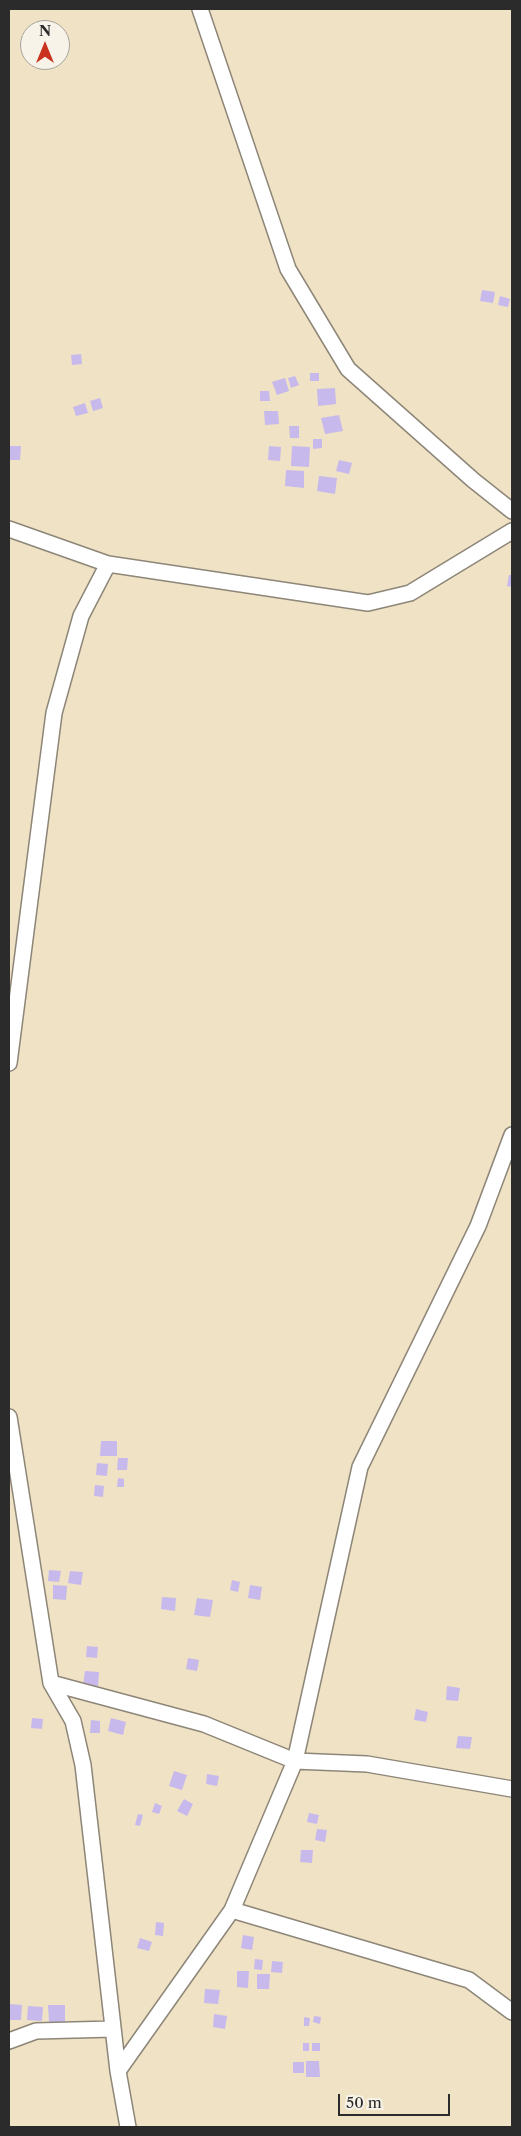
<!DOCTYPE html>
<html>
<head>
<meta charset="utf-8">
<style>
  body { margin:0 }
  #map { position:relative; width:521px; height:2136px; overflow:hidden; background:#efe2c5; font-family:"Libre Caslon Text",serif }
  canvas { display:block }
  .frame { position:absolute; inset:0; border:10px solid #2b2b2b; pointer-events:none }
  .north { position:absolute; left:20px; top:20px; width:50px; height:50px; box-sizing:border-box; background:#f7f3e8; border:1px solid #a5a39c; border-radius:50%; rotate:0deg; font-size:14px; font-weight:700; line-height:20px; text-align:center; color:#2b2b2b }
  .north::after { content:''; display:block; margin:auto; width:18px; height:22px; background:#c8321e; clip-path:polygon(50% 0,100% 100%,50% 72%,0 100%) }
  .scale { position:absolute; left:338px; top:2094px; width:112px; height:22px; box-sizing:border-box; border:2px solid #2b2b2b; border-top:0; padding-left:6px; font-size:15px; line-height:18px; white-space:nowrap; color:#2b2b2b; -webkit-text-stroke:4px #f7f3e8; paint-order:stroke }
</style>
</head>
<body>
<div id="map">
<canvas width="521" height="2136"></canvas>
<div class="frame"></div>
<div class="north">N</div>
<div class="scale">50 m</div>
</div>
<script>
const context = document.querySelector('canvas').getContext('2d');
context.lineJoin = 'round';
function fillPath(path, color) { context.fillStyle = color; context.fill(path, 'evenodd'); }
function trace(path, color, width, dash) { context.strokeStyle = color; context.lineWidth = width; context.lineCap = dash ? 'butt' : 'round'; context.setLineDash(dash || []); context.stroke(path); }
const building = new Path2D(`
  M482 290 495 292 493 303 480 301Z
  M500 296 510 299 508 307 498 305Z
  M81 354 82 364 72 365 71 355Z
  M310 373H319V381H310Z
  M295 376 299 385 291 388 288 378Z
  M285 378 289 391 277 395 272 382Z
  M335 388 336 404 318 406 317 389Z
  M260 391H269L270 401H260Z
  M100 398 103 408 93 411 90 401Z
  M85 403 88 413 76 416 73 407Z
  M264 411H278L279 424 265 425Z
  M339 415 343 431 325 434 321 418Z
  M289 426H299V438H290Z
  M313 439H322V448L313 449Z
  M9 446H21L20 460H9Z
  M269 446 281 447 280 461 268 460Z
  M292 446 310 447 309 467 291 466Z
  M339 460 352 463 349 474 336 471Z
  M286 470 304 471V488L285 486Z
  M319 476 337 478 335 494 317 491Z
  M509 575H512V587L507 586Z
  M101 1441H117V1456H100Z
  M118 1458H128L127 1470H117Z
  M97 1463 108 1464 107 1476 96 1475Z
  M118 1478 124 1479V1487H117Z
  M95 1485 104 1486 103 1497 94 1496Z
  M49 1570 61 1571 59 1582 48 1581Z
  M70 1571 83 1572 81 1585 68 1583Z
  M232 1580 240 1582 238 1592 230 1590Z
  M53 1585 67 1586 66 1600 53 1599Z
  M250 1585 262 1587 260 1600 248 1598Z
  M162 1597 176 1598 175 1611 161 1609Z
  M197 1598 213 1600 210 1617 194 1615Z
  M87 1646 98 1647 97 1658 86 1657Z
  M188 1658 199 1660 197 1671 186 1669Z
  M85 1671 99 1672 98 1686 83 1685Z
  M447 1686 460 1688 458 1701 446 1700Z
  M416 1709 428 1712 426 1722 414 1720Z
  M32 1718 43 1719 42 1729 31 1728Z
  M111 1718 126 1722 123 1735 108 1731Z
  M91 1720 100 1721V1733H90Z
  M458 1736 472 1737 470 1749 456 1748Z
  M174 1771 187 1775 182 1790 169 1786Z
  M207 1774 219 1776 217 1786 206 1784Z
  M184 1799 193 1804 187 1816 177 1811Z
  M155 1803 162 1806 159 1814 152 1812Z
  M309 1813 319 1815 317 1824 307 1822Z
  M138 1814 143 1815 140 1826 135 1825Z
  M317 1829 327 1830 325 1842 315 1840Z
  M301 1850H313L312 1863 300 1862Z
  M156 1922 164 1923 163 1936 155 1935Z
  M243 1935 254 1937 252 1950 241 1948Z
  M140 1938 152 1942 149 1951 137 1948Z
  M255 1959 263 1960 262 1970 254 1969Z
  M272 1961 283 1962 282 1973 271 1972Z
  M237 1971H249L248 1988 237 1987Z
  M257 1974H270L269 1989H257Z
  M205 1989 220 1990 218 2004 204 2003Z
  M9 2004 22 2005 21 2020H9Z
  M48 2005H65V2022H49Z
  M28 2006 43 2007 42 2021 27 2020Z
  M214 2014 227 2016 225 2029 213 2027Z
  M314 2016 321 2017 320 2024 313 2022Z
  M304 2017 310 2018 309 2026H304Z
  M303 2043H309V2051H303Z
  M312 2043H320V2051H312Z
  M306 2061H319L320 2077H306Z
  M293 2062H304V2073H293Z`);
const minor = new Path2D(`
  M200 9 288 269 348 369 473 480 512 511
  M9 529 108 564 368 603 410 593 512 531
  M9 1063 54 713 81 616 108 564
  M9 1417 51 1683 73 1721 83 1765 118 2071 128 2127
  M51 1683 204 1724 295 1761 367 1764 512 1789
  M232 1910 469 1980 512 2012
  M9 2041 36 2031 113 2029
  M118 2071 232 1910 295 1761 360 1467 478 1226 512 1135`);
fillPath(building, '#c8b9ec');
trace(minor, '#8d8678', 18);
trace(minor, '#fff', 15);
</script>
</body>
</html>
